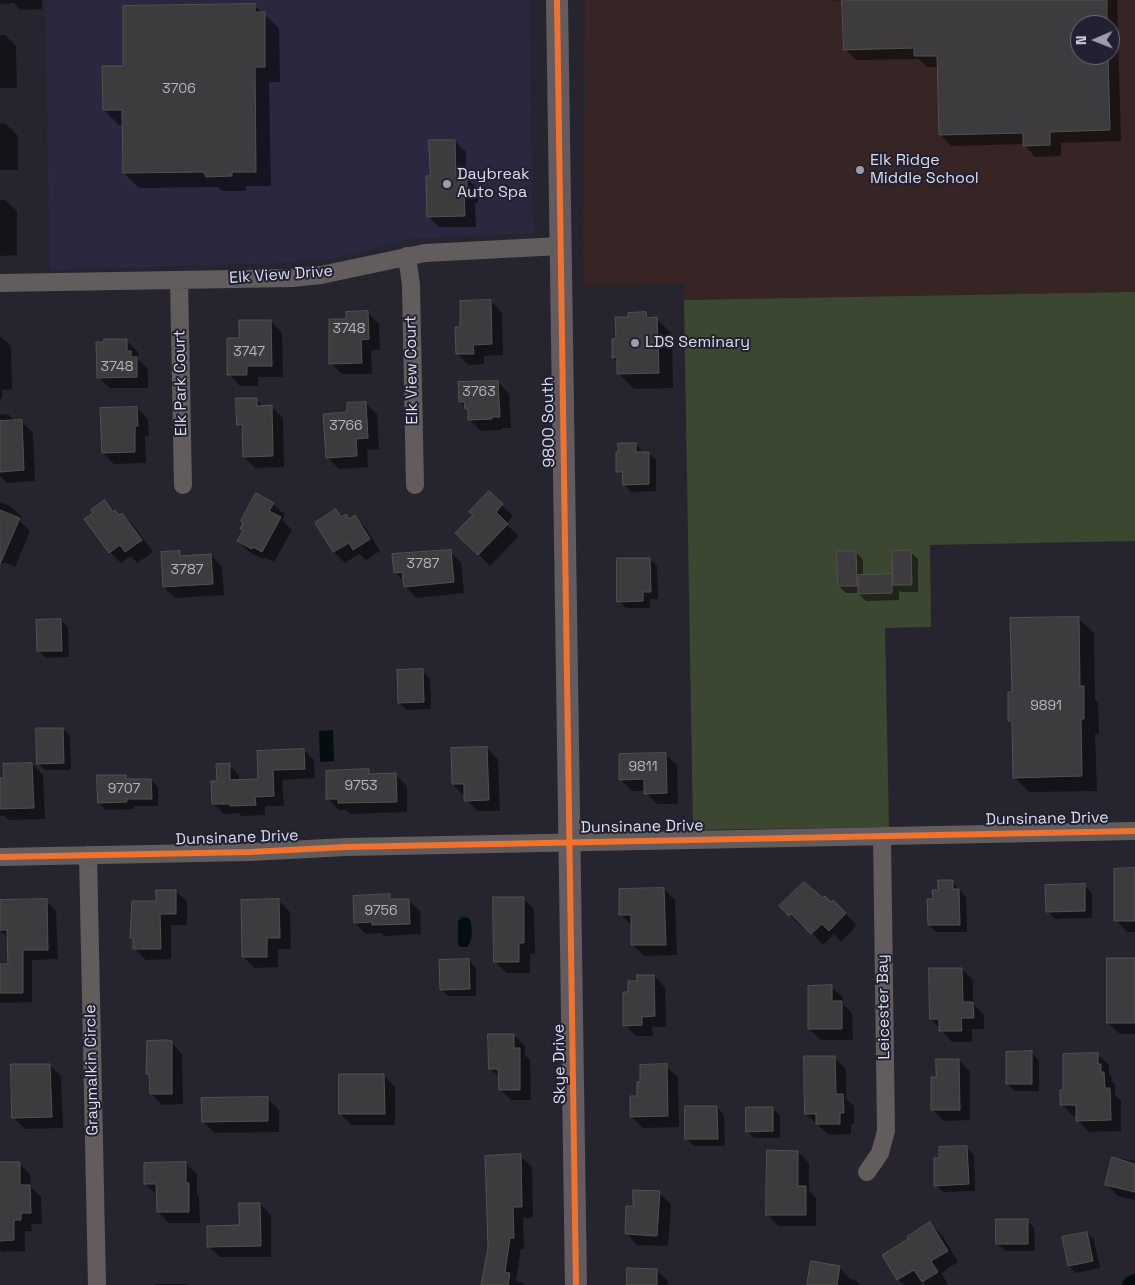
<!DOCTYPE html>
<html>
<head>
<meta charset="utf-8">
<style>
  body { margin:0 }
  #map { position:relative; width:1135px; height:1285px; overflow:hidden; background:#26252f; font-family:"Space Grotesk",sans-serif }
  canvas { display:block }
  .north { position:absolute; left:1070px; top:15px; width:50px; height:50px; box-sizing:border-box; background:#222133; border:1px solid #6c6c7c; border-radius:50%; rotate:269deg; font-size:14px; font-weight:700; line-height:20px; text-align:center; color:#dcdde9 }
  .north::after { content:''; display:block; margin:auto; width:18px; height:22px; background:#9c9da8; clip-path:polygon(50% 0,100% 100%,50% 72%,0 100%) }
</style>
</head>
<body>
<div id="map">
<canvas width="1135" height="1285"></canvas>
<div class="north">N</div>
</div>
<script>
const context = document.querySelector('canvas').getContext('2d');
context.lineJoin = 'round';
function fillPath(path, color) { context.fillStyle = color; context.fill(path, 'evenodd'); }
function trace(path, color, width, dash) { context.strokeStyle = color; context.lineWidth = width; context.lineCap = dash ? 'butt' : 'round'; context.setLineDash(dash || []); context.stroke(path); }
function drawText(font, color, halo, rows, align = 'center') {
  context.font = font + ' "Space Grotesk",sans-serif'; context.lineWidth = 4; context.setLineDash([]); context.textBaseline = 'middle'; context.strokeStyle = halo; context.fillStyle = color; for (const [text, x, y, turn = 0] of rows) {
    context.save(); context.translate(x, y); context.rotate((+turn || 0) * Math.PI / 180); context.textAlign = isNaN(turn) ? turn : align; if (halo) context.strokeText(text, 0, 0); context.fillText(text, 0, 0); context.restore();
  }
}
const built = new Path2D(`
  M45 0H529L533 233 410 239 337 258 277 263 50 270Z`);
const education = new Path2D(`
  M585 0H1135V295L684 300V284L583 286ZM1080 25H1110V55H1080Z`);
const green = new Path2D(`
  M1135 292V541L930 545 931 627 885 628 889 827 693 830 684 300Z`);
const water = new Path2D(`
  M333 730 334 761 320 762 319 731Z
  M462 917 469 918C473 925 473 942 467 947H460L458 943V921Z`);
const shadow = new Path2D(`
  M0 0H42V9L20 10 14 3 0 4Z
  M831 0H1117L1121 141 1061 143V156L1035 157 1024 144 951 146 940 134 938 67H927L919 59 856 60 845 49 844 1ZM1080 25H1110V55H1080Z
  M254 5 279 28 280 82H269L271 186H246V191H222L218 187 139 188 124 173V125H119L104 110 125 67Z
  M0 35H5L16 46 17 88H0Z
  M0 123 6 124 18 136V170H0Z
  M455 141 466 152V178L478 189V202L475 203 476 227H439L428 216 431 177Z
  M0 200H5L17 211V255L0 256Z
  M491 301 502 313 503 355 484 356V364L468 365 457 353 462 328Z
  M368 313 379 324 380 350H371L372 374H342L331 363 348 320Z
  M646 313 651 319H657L672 334 673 388 634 389 619 374 618 362 613 357 617 340 629 318Z
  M271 321 282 333 283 377H258V386H240L229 374 241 340Z
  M0 336 11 346 12 389 2 390V399H0Z
  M126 340 138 352V359L148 369V388H110L98 377Z
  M498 382 509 394 511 428H502V430L481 431 470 420V413L460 402Z
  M256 399 264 407H271L283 418 284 467 255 468 244 457 243 430 238 425Z
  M365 403 377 414 379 449 367 450 368 467 339 469 328 458 349 413Z
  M137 408 148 419 149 436H145L146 463 114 464 103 453Z
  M8 414 15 422 21 421 33 433 35 481 7 483 0 476V415Z
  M636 444 643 453H648L656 460V491L631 492 624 484V478L617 471Z
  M489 493 513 516 506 524 519 536 490 566 457 533 475 515Z
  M0 502 10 506 22 517 20 521 30 531 15 567 4 562 3 564 0 563Z
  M104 502 119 516 122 514 134 526 153 552 137 563 131 556 121 563 110 552Z
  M273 504 285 515 282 520 292 530 274 562 264 557 263 559 249 552 238 541 244 530Z
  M336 511 343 517 346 515 351 520 355 517 366 528 380 551 366 560 359 554 345 563 334 552 316 523Z
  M450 551 461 563 464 593 416 598 405 586 404 581 395 572Z
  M856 552 863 560V576H892L894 578 910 552 918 559V592H901L899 590V600L866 601 858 593H846L839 586Z
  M179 553 183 557 211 555 222 567 224 595 175 598 164 587Z
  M650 559 657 566 658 599H650V608H626L619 601Z
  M1078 618 1094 633 1095 699 1098 702 1099 734H1095L1097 791 1029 792 1014 777 1013 724 1010 721 1013 693Z
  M61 620 68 627 69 657 46 658 39 651Z
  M422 671 430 678 431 709 407 710 399 703Z
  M63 729 70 736 71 770H45L38 763Z
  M487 748 498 760 500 811H477L453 784Z
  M304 750 314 760 315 778 282 780 284 806H265V815L242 816 239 813 224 814 214 804 218 782 229 765 239 775V781L260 780 258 753Z
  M665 754 677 765 678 804H657L646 793 645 791H632L621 780Z
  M32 764 43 775 45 819 9 820 4 816H0V779H5Z
  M368 771 373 775 395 774 407 786V812L351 814 346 810H339L328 799Z
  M125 776 129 780H151L158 787V806H134V809L106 810 99 803Z
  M1135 870V932H1127L1116 920Z
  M952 881 966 898 967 932H936L929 925 934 900 939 892Z
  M1084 886 1092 893V918L1055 919 1047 911Z
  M664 889 675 900 677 955 644 956 633 945 632 926 621 914Z
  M176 891 187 902V925H171V959L146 960 135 949V941L132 938 157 902Z
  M390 896 394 901 409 900 420 911 421 934 384 936 382 933 366 934 355 923Z
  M523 898 534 909 535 954H530V973H507L495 962Z
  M823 900 831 903 833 902 857 925 841 942 834 934 823 945 803 924 801 926 781 906Z
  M46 901 56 911 58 959 32 960V1002L0 1003V966H9V939L0 930V902Z
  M279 901 290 912 291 949H278V967L254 968 243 956Z
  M1135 959V1034H1120L1108 1023Z
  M469 960 476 968V996H448L441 989Z
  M962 969 973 980V1004L984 1015V1029H972V1042H952L931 1019Z
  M654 976 665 987 666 1027H652L653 1036H636L625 1025 629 993 638 982Z
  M832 987 843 998V1004L852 1013 853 1040H821L809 1029Z
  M514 1035 525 1046V1055L530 1060 531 1100H511L500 1089V1078L490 1068Z
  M171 1042 182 1054 183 1104 162 1105 151 1093V1077L147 1073Z
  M1032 1053 1039 1060V1091H1015L1007 1084Z
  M1097 1054 1109 1065V1073L1111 1076 1112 1081 1115 1085V1095L1121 1101V1131L1089 1132 1078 1120V1116H1073L1062 1105 1064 1091Z
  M834 1057 846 1069V1099L854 1106V1124H851V1134L829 1135 806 1114Z
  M959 1060 970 1072V1120L944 1121 932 1109 937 1078Z
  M50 1065 61 1076 63 1128 25 1129 14 1118Z
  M666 1066 678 1077 679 1127 643 1128 632 1117 638 1097Z
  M384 1075 395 1087V1125H351L340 1113Z
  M267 1098 279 1110V1132L215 1133 203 1122Z
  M717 1107 724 1115 725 1146H694L686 1138Z
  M772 1108 780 1115V1138H754L747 1131Z
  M967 1148 974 1155 975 1191 943 1192 936 1185Z
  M798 1152 809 1163V1191L816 1198V1226H778L767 1214Z
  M520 1156 532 1167 533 1218H523L524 1249H521L516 1280 525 1285H483Z
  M1121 1159 1135 1161V1200L1118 1196 1107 1185Z
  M0 1163H19L30 1174 31 1187 41 1197 42 1224H31L32 1231H25V1251L2 1252 0 1250Z
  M185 1163 197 1174V1194L199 1196 200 1223H169L158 1212 157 1195 145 1184Z
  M659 1193 671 1204 668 1246 637 1245 626 1233 634 1207Z
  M260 1204 271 1215V1257H220L208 1246 240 1226Z
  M1027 1220 1034 1228 1035 1251H1005L998 1244Z
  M930 1224 942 1235 958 1262 941 1273 948 1284 946 1285H926L923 1282 919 1285H904L898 1279 883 1256 910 1240Z
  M1087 1233 1094 1240 1100 1268 1076 1273 1069 1266Z
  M839 1267 850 1279 855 1280 860 1285H809Z
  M656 1270 668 1281V1285H628Z
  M155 1284H187L189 1285H155Z`);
const canal = new Path2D(`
  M1131 1285 1135 1283`);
const building = new Path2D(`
  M842 0H1107V25H1080V55H1108L1110 130 1050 132V145L1023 146V133L939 135 937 56H914V48L844 50Z
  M255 4V12H265V67H255L256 172H232V176L206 177 204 172 123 173 122 110H103L102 66H123V6Z
  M429 140H455L456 177H467V192H464L465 216 427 217 426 176H430Z
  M491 300 492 344 473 345 474 354H456L455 327H460V301Z
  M368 311 369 339 361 340 362 363 329 364V319H346V312Z
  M646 312 647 318 657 317 659 373 617 374V357L612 358V339H616L615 317H628V313Z
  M239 320H271L272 366H247V375H227V338H239Z
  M104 339H127V351H131V357H137V377L97 378 96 342H104Z
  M498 381 500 417H492V419L468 420V409H465L464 402H459L458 382Z
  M236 398H257V406L272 405 273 456 243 457 242 425H237Z
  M366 402 368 438 356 439 357 456 326 458 323 414 347 412V403Z
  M137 407 138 426H135V452L102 453 100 408Z
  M22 420 24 470 0 472V421Z
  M618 443H636V452H649V484L623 485 622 472H616V452H618Z
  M489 491 503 504 496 512 508 524 478 555 455 533 473 515 469 512Z
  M256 493 274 503 269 511 281 517 262 552 253 547 252 549 237 541 243 530 240 529 243 523 241 521Z
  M105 500 113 512 115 510 119 515 122 513 142 540 125 552 120 545 109 553 84 519 93 513 91 510Z
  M336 509 341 517 346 514 349 519 355 515 370 539 353 550 349 543 333 552 315 523Z
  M0 510 20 518 0 564Z
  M451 550 454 582 404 587 402 572 394 573 392 554Z
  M911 550 912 585H893L892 551Z
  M180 551V556L211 554 213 584 163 587 161 552Z
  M837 551H856L857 586H838Z
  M617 558H650L651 592H643V601L617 602Z
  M892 574V593L858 594V575Z
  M1079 617 1080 686H1084V719H1081L1082 776 1013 778 1012 721H1008V692H1012L1010 618Z
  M61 619 62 651H37L36 620Z
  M423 669 424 702 398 703 397 670Z
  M36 728H63L64 763 37 764Z
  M487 747 489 800 464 801V784H452L451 748Z
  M304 749 305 769 273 770 274 796 255 797 256 805 230 806V804H212L211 781H217L216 764 230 763V780L258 779 257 751Z
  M666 753 667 793 644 794V779L619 780V754Z
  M32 763 34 808 0 809V778H4L3 764Z
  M369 769V774L396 773 397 802 338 803V799H326V771Z
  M97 775H126V779H151L152 799H127V802L98 803Z
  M1135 868V921H1114V869Z
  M938 880H953V889H959L960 925H928L927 899H933L932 890H938Z
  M804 882 823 898 825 896 831 902 833 900 846 913 829 931 822 924 811 934 791 914 789 916 779 906Z
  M1085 884V911L1046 912 1045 885Z
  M664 888 666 945H631V915H619V889Z
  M156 890H176V914H160L161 949H133V938H130L132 901H156Z
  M390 894V899H409L410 924 372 925V922L354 923 353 896Z
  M493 897H524V943H519V962H494Z
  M47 899 48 950H23V993H0V964H8L7 930H0V900Z
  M279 899 280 938H267V957H242L241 900Z
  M1107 958H1135V1023H1107Z
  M469 959 470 989 440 990 439 960Z
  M929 968H962L963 1002H973L974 1018H961L962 1031H939V1019H930Z
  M637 975H654L655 1016 642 1017V1025L623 1026V992H628V981H637Z
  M832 985V1001H842V1029H808V986Z
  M488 1034H514V1048H520V1090H499L498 1069H489Z
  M168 1040 172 1041V1094H150L149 1074H146L147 1041Z
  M1032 1051V1084H1006V1052Z
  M1098 1053V1064H1101V1072H1104L1105 1088H1110L1111 1120 1076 1121V1105H1060V1090H1063V1054Z
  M804 1056H835L836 1094H843L844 1113H840V1124H816V1114H805Z
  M936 1059H959L960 1110H931V1077H936Z
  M11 1064H50L52 1117 12 1118Z
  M667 1064 668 1116 630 1117V1096H637V1082H640V1065Z
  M339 1074H384L385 1114H339Z
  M268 1097V1121L202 1122 201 1098Z
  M685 1106H717L718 1139H685Z
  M746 1107H773V1131L746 1132Z
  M967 1146 969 1184 934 1186V1158H939V1147Z
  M767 1150 798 1151V1186H806V1215H766Z
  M521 1154 522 1207H513L514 1238H510L505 1272 510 1273 508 1285H481L488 1248 485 1156Z
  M1112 1157 1135 1164V1192L1105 1185Z
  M0 1162H20V1185H30L31 1213H21V1220H14V1240L0 1241Z
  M186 1162V1183H189V1212H157L156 1184H144V1163Z
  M633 1190 660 1191 657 1236 625 1234 626 1206H633Z
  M239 1203H260L261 1246 207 1247V1226L239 1225Z
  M996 1219H1028V1244H996Z
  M930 1222 948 1251 931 1261 938 1272 922 1282 914 1270 897 1280 882 1255 908 1239 907 1237Z
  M1087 1232 1093 1261 1068 1266 1062 1237Z
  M811 1261 840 1266 837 1285H807Z
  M627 1268 657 1269V1285H627Z`);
const minor = new Path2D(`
  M407 256 411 285 415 485
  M179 280 183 485
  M0 283 292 278 321 275 425 253 560 246
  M88 855 97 1285
  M0 857 250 852 346 847 1135 831
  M867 1172 880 1153 886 1131 882 836`);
const major = new Path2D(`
  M557 0 576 1285`);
const cycleway = new Path2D(`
  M557 0 576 1285
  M0 857 250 852 346 847 1135 831`);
const markers = [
  [860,170,5,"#9c9da8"],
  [447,184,5,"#9c9da8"],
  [635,343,5,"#9c9da8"]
];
const numberNames = [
  ["3706",179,89],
  ["3748",349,329],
  ["3747",249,352],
  ["3748",117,367],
  ["3763",479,392],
  ["3766",346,426],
  ["3787",423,564],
  ["3787",187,570],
  ["9891",1046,706],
  ["9811",643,767],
  ["9753",361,786],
  ["9707",124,789],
  ["9756",381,911]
];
const poiNames = [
  ["Elk Ridge",870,161],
  ["Middle School",870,179],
  ["Daybreak",457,175],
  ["Auto Spa",457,193],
  ["LDS Seminary",645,343]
];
const streetNames = [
  ["Elk View Drive",281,275,-4],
  ["Elk View Court",412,370,-91],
  ["Elk Park Court",181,383,-91],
  ["9800 South",549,422,-91],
  ["Dunsinane Drive",1047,819,-1],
  ["Dunsinane Drive",642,827,-1],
  ["Dunsinane Drive",237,838,-2],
  ["Leicester Bay",884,1007,-91],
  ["Skye Drive",560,1064,-91],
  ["Graymalkin Circle",92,1070,-91]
];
fillPath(built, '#29283f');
fillPath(education, '#362524');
fillPath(green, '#3b4730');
fillPath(water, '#030e10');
fillPath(shadow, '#0007');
trace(canal, '#030e10', 18);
fillPath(building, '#3d3b3d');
trace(building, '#535051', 1);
trace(minor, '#625c5d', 18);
trace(major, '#625c61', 22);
trace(cycleway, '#ef722f', 6);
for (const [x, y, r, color] of markers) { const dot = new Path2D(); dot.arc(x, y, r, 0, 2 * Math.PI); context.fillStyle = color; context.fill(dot); trace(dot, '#222133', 2); }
drawText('14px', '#b4b4be', null, numberNames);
drawText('16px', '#dcdde9', '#222133', poiNames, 'left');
drawText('16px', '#dcdde9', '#222133', streetNames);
</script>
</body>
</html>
